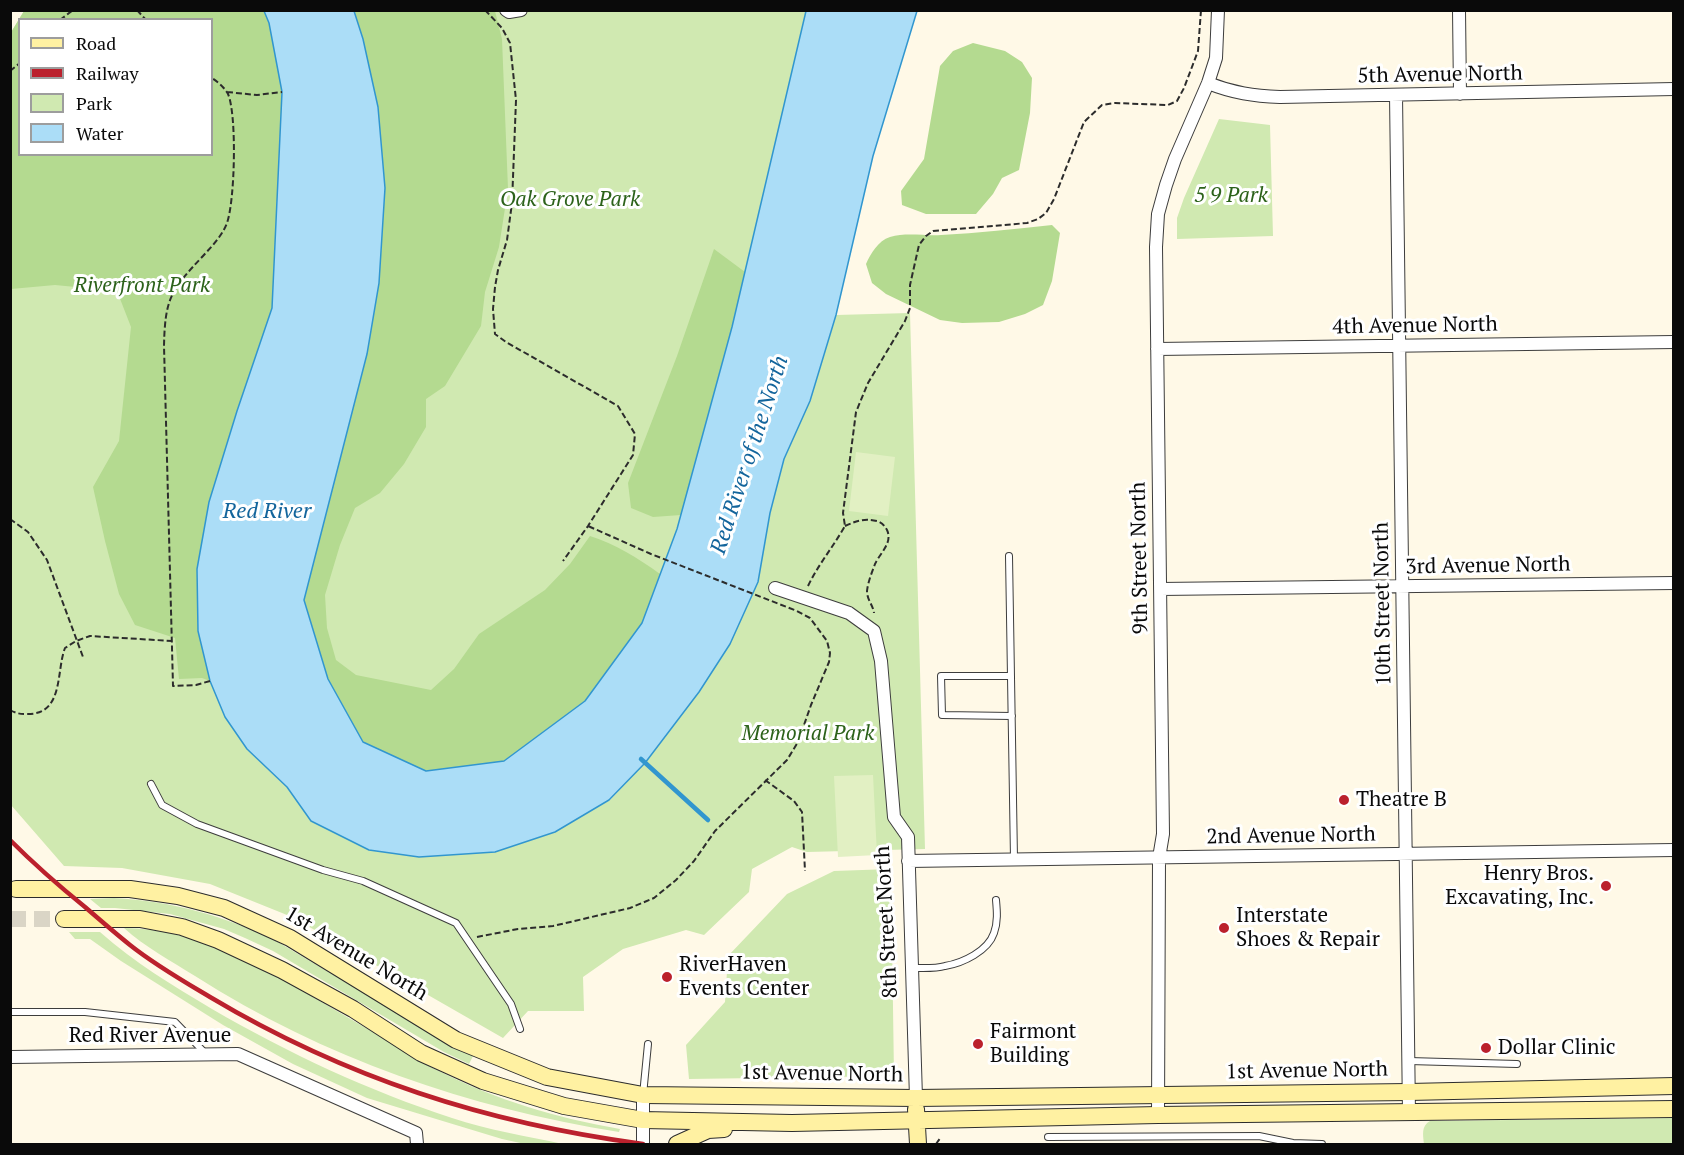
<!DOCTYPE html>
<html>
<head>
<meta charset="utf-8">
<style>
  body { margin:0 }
  #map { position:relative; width:1684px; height:1155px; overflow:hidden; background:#fff9e7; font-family:"PT Serif",serif }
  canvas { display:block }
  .frame { position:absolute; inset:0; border:12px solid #0a0a0a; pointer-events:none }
  .legend { position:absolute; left:18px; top:18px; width:195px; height:138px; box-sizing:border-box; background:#fff; border:2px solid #9d9d9d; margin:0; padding:8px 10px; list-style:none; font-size:18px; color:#0a0a0a }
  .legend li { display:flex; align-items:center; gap:12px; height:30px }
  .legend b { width:30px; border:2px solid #9d9d9d }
</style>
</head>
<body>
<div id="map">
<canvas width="1684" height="1155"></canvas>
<div class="frame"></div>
<ul class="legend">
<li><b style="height:8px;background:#fff1a2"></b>Road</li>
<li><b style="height:8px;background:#bb212d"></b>Railway</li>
<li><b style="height:16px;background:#d0e9b1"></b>Park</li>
<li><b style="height:16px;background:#abddf7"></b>Water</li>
</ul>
</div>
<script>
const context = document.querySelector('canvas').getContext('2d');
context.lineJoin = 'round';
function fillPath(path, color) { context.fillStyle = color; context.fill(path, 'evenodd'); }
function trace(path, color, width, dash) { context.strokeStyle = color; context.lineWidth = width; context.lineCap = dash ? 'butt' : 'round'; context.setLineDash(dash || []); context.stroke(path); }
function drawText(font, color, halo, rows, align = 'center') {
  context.font = font + ' "PT Serif",serif'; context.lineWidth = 6; context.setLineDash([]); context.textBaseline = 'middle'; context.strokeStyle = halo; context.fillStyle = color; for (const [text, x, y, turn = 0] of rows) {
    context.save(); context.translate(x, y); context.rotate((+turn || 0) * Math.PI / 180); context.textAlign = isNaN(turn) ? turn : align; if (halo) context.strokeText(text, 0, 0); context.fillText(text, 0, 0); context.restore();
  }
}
const green = new Path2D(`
  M24 11H264L237 411 209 502 197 569 198 631 210 681 225 717 247 749 287 787 311 821 555 832 610 800 645 763 699 692 730 644 758 582 770 513 784 459 810 401 836 315 910 313 925 849 807 852 792 847 752 869 749 892 704 935 686 930 623 949 583 977 584 1011H528L503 1038 292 917 210 884 122 868 64 866 11 805 10 34ZM20 20H212V154H20Z
  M354 11H806L732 327 677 529 642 623 363 742 304 600 378 107Z
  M1219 119 1270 125 1273 236 1177 239V218L1184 198Z
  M891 869 894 1076 689 1079 686 1045 725 1002 728 956 787 894 834 871Z
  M114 898C172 901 226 916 278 942L439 1038 473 1056 469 1064 444 1052 273 951 245 938 224 929 170 914 115 908H101L90 899Z
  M124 928C195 929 254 962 313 997 342 1014 371 1031 400 1048 413 1056 425 1065 439 1071 496 1100 557 1118 620 1129L619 1132C469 1108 323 1058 195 976 171 961 145 947 124 928Z
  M69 932H100C135 963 172 985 212 1009 288 1053 369 1091 452 1118 488 1130 526 1136 563 1144H525L502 1139 367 1098 293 1064 223 1025 121 961 90 939H75Z
  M1673 1118V1144H1424C1423 1135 1421 1126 1430 1121Z`);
const forest = new Path2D(`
  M24 11H264L269 23 282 92 272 308 237 411 209 502 197 569 198 631 210 681 202 678 179 679 175 638 135 625 119 594 105 541 93 487 119 441 131 327 117 291 55 285 11 289 10 34ZM20 20H212V154H20Z
  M354 11H495L502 39 508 189 499 247 485 292 481 326 445 386 426 399V427L404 464 380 493 355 508 340 545 325 595 327 628 336 660 356 675 431 690 454 669 479 634 545 590 570 564 590 536C615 544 638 558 660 574L642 623 585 701 504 761 426 771 363 742 328 679 304 600 367 354 379 282 385 188 378 107 363 39Z
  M973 43 1005 51 1022 62 1032 78 1030 113 1019 170 1002 178 993 194 976 214H926L902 205 901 191 924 159 940 66 953 51Z
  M1052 225 1060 233 1052 281 1043 305 1025 314 999 322 962 323 940 320 886 294 872 283 866 264C871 253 878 241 890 237 906 232 924 236 941 235 978 233 1015 229 1052 225Z
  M714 249 745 272 732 327 681 515 653 517 631 508 628 483 677 356Z`);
const pitch = new Path2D(`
  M856 452 895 457 888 516 849 511Z
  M873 775 877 855 838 857 834 776Z`);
const water = new Path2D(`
  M264 11H354L363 39 378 107 385 188 379 283 367 354 304 600 328 679 363 742 426 771 504 761 585 701 642 623 677 529 732 327 806 11H917L873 156 836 315 810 401 784 459 770 513 758 582 730 644 699 692 645 763 609 800 555 832 495 852 419 857 369 850 311 821 287 787 247 749 225 717 210 681 198 631 197 569 209 502 237 411 272 308 282 92 269 23Z`);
const stream = new Path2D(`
  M641 759 708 820`);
const secondaryTunnel = new Path2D(`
  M10 919H64`);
const path = new Path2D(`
  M137 10 146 20
  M485 10 502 28 510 43 516 100 512 203 507 240 498 270 495 287 493 309 495 334 506 342 618 406 635 434 633 455 588 526 563 561
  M60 20 73 10
  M10 71 20 63
  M227 92 257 95 282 92
  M10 519 28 532 47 560 83 657
  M845 526C856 521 864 518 877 521 882 523 884 525 887 530 893 543 880 553 875 564 872 572 868 582 867 591 867 600 873 605 874 613
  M808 586C818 565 833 547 845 526L843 513 856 412 868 383 905 321 910 308V285L919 245 926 236 933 231 1027 223 1038 219 1046 213 1054 199 1084 122 1102 105 1115 103 1168 105 1177 101 1184 88 1198 51 1201 10
  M210 681 196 685 173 686 164 346C165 298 171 290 203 256 212 246 222 236 227 223 235 200 237 115 228 94 224 87 218 82 212 78
  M10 710C17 714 21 714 28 714 64 714 56 671 65 648L76 641 90 636 172 641
  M765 780 794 801 802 812 805 871
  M477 937 518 929 553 926 630 908 654 898 676 880 694 861 715 831 787 760 798 742 811 705 829 662 830 653 827 641 810 618 797 611 651 554 588 526
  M936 1144 941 1137`);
const lane = new Path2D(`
  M1009 556 1014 859
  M1011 676H941L942 715 1012 716
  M151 784 162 805 197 824 323 870 363 881 456 923 511 1004 520 1029
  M912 968C923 968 935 969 945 966 963 963 988 951 994 933 998 922 997 911 996 900
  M10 1012H85L175 1022 206 1054
  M1409 1061 1517 1064
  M643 1095 648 1044
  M1048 1137 1259 1136 1293 1143 1322 1144`);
const street = new Path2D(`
  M506 10 509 12 521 10
  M1459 10 1460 94
  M1208 83C1233 93 1254 96 1280 97L1674 89
  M1396 95 1409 1113
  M1157 349 1674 342
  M775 588 849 613 874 631 881 661 894 817 908 837 916 1098
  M1160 589 1674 583
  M908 861 1674 850
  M10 1057 238 1054 416 1133 417 1144
  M643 1095V1144
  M1158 1115 1159 858 1163 834 1156 247 1158 214 1166 185 1175 159 1208 83 1216 58 1218 10`);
const secondary = new Path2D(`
  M16 889H130L178 896 224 908 290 938 456 1040 547 1077 643 1095 916 1098 1409 1092 1674 1086
  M64 919H140L182 927 218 940 282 970 353 1009 421 1053 483 1081 564 1106 643 1120 792 1123 1158 1115 1674 1109
  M916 1109 918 1144
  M677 1144 708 1130 724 1129`);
const rail = new Path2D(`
  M10 840C34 864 59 886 85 907 100 920 115 933 130 945 155 965 183 981 210 997 346 1078 486 1123 643 1144`);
const markers = [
  [1344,800,6,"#bb212d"],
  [1606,886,6,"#bb212d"],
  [1224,928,6,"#bb212d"],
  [667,977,6,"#bb212d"],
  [978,1044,6,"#bb212d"],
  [1486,1048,6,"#bb212d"]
];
const streetNames = [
  ["5th Avenue North",1440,75,-1],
  ["4th Avenue North",1415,326,-1],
  ["9th Street North",1140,558,-91],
  ["3rd Avenue North",1488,566,-1],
  ["10th Street North",1383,604,-91],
  ["2nd Avenue North",1291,836,-1],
  ["8th Street North",887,922,-93],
  ["1st Avenue North",356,954,31],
  ["Red River Avenue",150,1036],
  ["1st Avenue North",1307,1071,-1],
  ["1st Avenue North",822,1074,1]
];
const parkNames = [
  ["5 9 Park",1231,196],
  ["Oak Grove Park",570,200],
  ["Riverfront Park",142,286],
  ["Memorial Park",808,734]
];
const poiNames = [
  ["Theatre B",1356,800],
  ["Henry Bros.",1594,874,"right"],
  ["Excavating, Inc.",1594,898,"right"],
  ["Interstate",1236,916],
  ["Shoes & Repair",1236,940],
  ["RiverHaven",679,965],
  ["Events Center",679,989],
  ["Fairmont",990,1032],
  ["Building",990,1056],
  ["Dollar Clinic",1498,1048]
];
const waterNames = [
  ["Red River of the North",750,455,-72],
  ["Red River",267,512]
];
fillPath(green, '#d0e9b1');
fillPath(forest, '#b4da90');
fillPath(pitch, '#e2f0c3');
fillPath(water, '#abddf7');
trace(water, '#3196cf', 1.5);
trace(stream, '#3196cf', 4.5);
trace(secondaryTunnel, '#dad5c6', 16, [16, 8]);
trace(lane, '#3d3d3d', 8);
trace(street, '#3d3d3d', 14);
trace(secondary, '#2c2c2c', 18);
trace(path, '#2c2c2c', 2, [6, 3]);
trace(lane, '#fff', 6);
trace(street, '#fff', 12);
trace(secondary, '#fff1a2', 16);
trace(rail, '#bb212d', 4.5);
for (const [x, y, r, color] of markers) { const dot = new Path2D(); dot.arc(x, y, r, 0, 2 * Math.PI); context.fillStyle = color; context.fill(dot); trace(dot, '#fff', 2); }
drawText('21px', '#0a0a0a', '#fff', streetNames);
drawText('italic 21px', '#2c621a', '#fff', parkNames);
drawText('21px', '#0a0a0a', '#fff', poiNames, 'left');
drawText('italic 22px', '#13659c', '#fff', waterNames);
</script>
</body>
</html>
